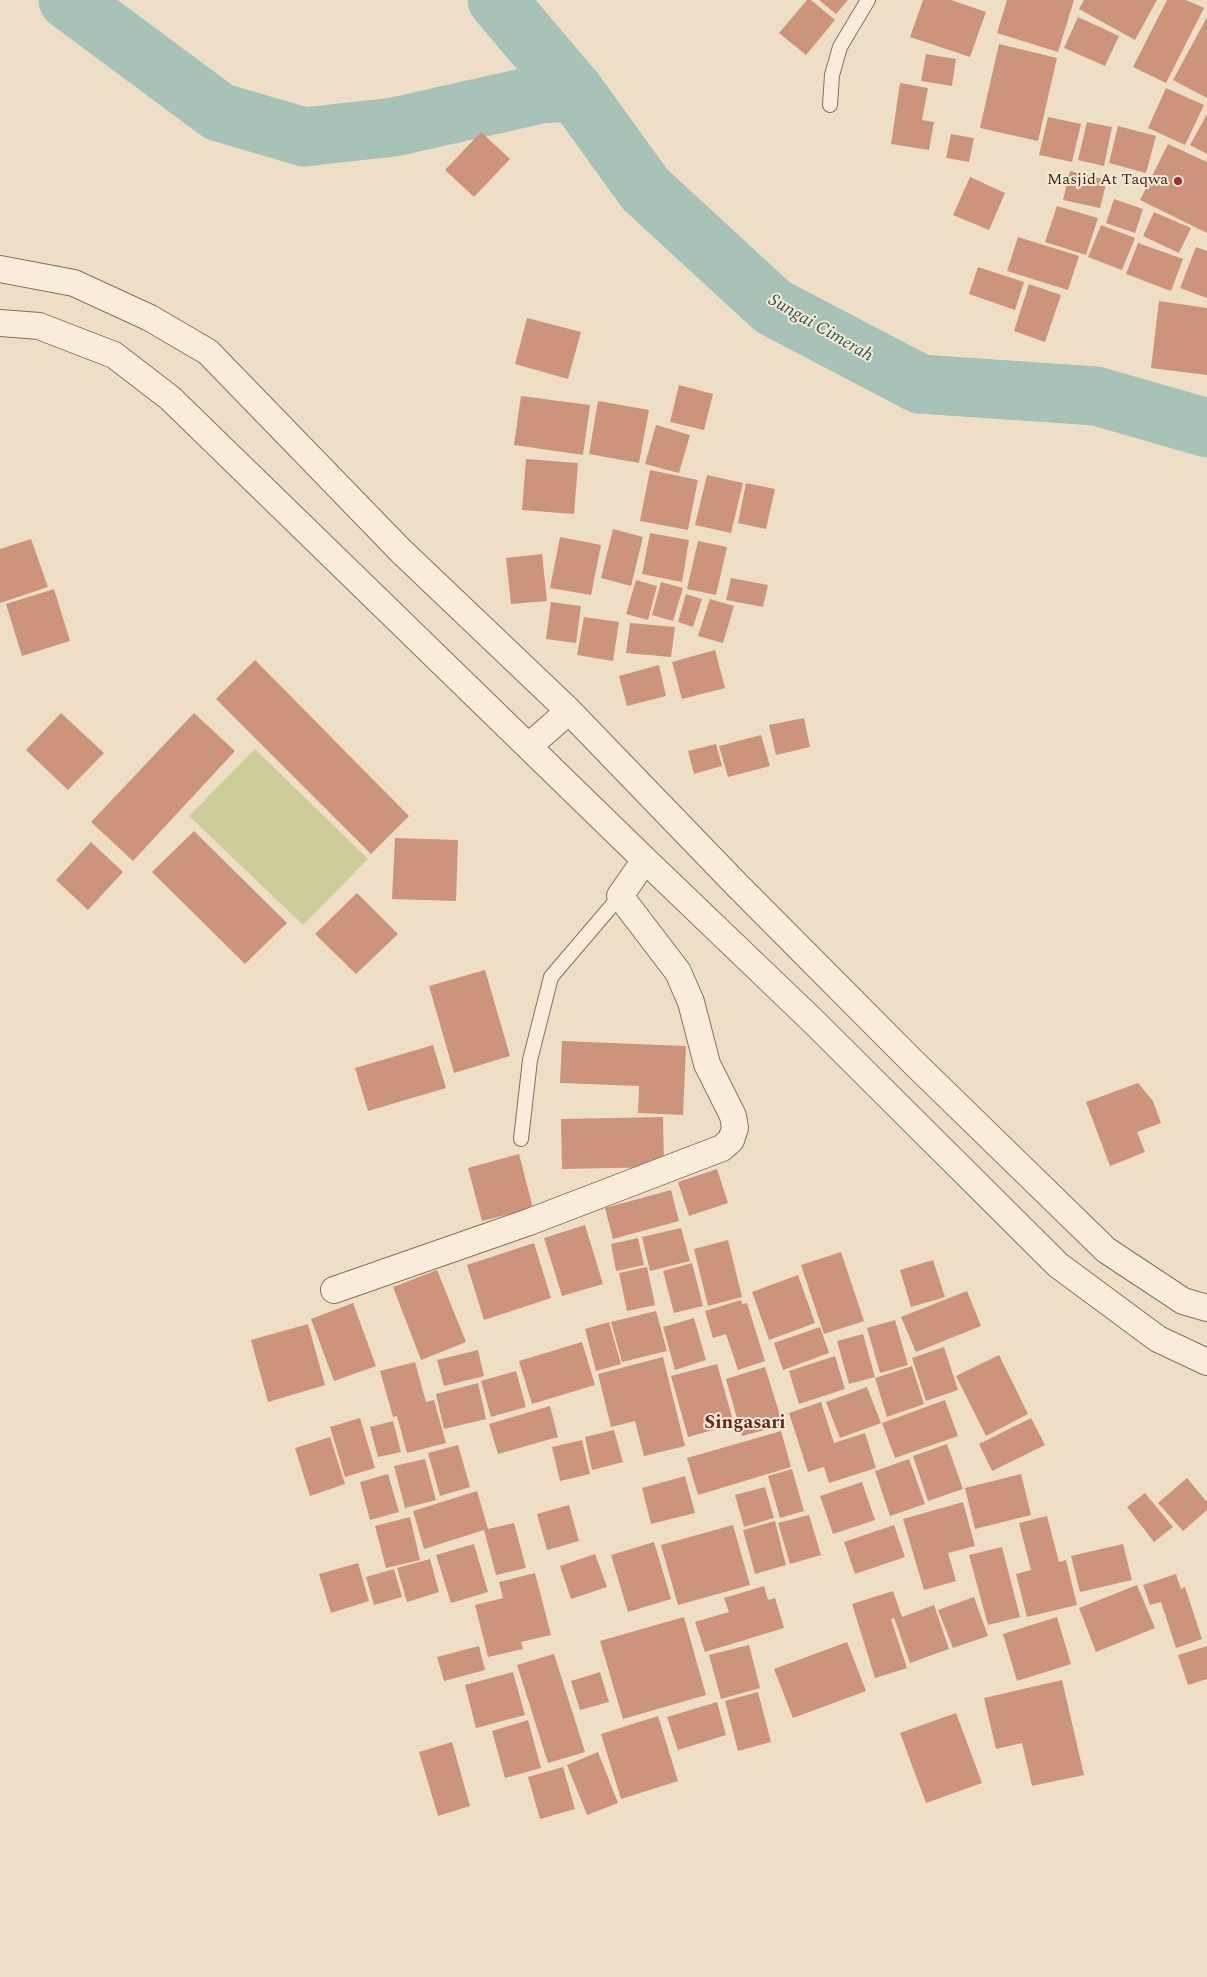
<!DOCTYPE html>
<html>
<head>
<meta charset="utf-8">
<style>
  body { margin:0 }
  canvas { display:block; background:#efdec6 }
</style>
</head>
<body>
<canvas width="1207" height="1977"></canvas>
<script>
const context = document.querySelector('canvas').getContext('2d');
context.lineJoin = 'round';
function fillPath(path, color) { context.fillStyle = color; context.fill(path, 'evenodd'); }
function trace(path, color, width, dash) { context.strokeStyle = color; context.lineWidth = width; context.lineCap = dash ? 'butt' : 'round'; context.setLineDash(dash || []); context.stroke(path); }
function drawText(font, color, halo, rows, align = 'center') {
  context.font = font + ' Spectral,serif'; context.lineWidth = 4; context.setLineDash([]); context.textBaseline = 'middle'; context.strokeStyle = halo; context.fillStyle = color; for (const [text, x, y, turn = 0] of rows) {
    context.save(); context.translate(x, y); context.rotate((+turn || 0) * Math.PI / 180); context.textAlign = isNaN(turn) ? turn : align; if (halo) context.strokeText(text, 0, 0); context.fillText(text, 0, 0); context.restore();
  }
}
const green = new Path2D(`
  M255 749 368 859 303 925 189 816Z`);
const river = new Path2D(`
  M68 0 219 112 304 137 394 127 541 94 575 92
  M497 0 575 92 645 189 773 307 920 384 1096 396 1207 428`);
const building = new Path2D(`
  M807 0H811L835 20 806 55 779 33Z
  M819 0H848L836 14Z
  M923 0H951L986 12 970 57 910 37Z
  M1007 0H1074L1058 52 997 33Z
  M1084 0H1157L1135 40 1079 9Z
  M1167 0H1186L1204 8 1166 83 1133 67Z
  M1078 17 1119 36 1105 66 1064 48Z
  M1207 17V98L1173 80Z
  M999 44 1057 58 1038 141 980 128Z
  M926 54 956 59 952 86 921 81Z
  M900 83 928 88 922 120 934 122 929 150 891 144Z
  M1166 88 1204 105 1185 145 1148 128Z
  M1207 114V154L1190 145Z
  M1048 117 1081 124 1072 162 1039 155Z
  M1087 122 1112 127 1104 166 1078 160Z
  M1118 126 1156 136 1146 173 1109 163Z
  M481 132 510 159 474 197 445 170Z
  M951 134 974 138 969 162 946 158Z
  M1168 144 1207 162V233L1140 200Z
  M1070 171 1107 180 1100 208 1063 200Z
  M970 177 1005 193 989 230 953 215Z
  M1114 199 1143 209 1135 233 1106 223Z
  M1057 206 1098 218 1086 255 1045 242Z
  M1154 212 1191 228 1179 253 1143 236Z
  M1101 225 1135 238 1122 270 1088 257Z
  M1018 237 1079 256 1068 290 1007 271Z
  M1138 243 1183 259 1171 291 1126 274Z
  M1196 247 1207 251V298L1180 288Z
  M978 267 1024 282 1015 310 969 294Z
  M1029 284 1061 295 1045 342 1014 331Z
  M1159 301 1207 308V375L1151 368Z
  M527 318 581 332 568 379 515 364Z
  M679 385 713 394 704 430 670 422Z
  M521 396 590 405 583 455 514 445Z
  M598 401 649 410 639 463 589 454Z
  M656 425 690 435 679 473 645 464Z
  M526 459 578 463 574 514 522 510Z
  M650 470 698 480 688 530 640 521Z
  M707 475 743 483 731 533 695 525Z
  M746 483 775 489 766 529 738 523Z
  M613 529 643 537 631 586 601 578Z
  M650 533 689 540 682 582 642 574Z
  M560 537 601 545 591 595 550 588Z
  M31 539 48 587 0 603V549Z
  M698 541 727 547 716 595 687 589Z
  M542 554 547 601 511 604 506 558Z
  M731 578 768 585 763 607 726 600Z
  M636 580 657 586 648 620 626 614Z
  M661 582 683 588 673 621 652 615Z
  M54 589 70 641 22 656 6 604Z
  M686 594 702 599 693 627 678 622Z
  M710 599 734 606 723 643 698 636Z
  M551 602 581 606 576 643 546 639Z
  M584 617 619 622 613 661 577 655Z
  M630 623 675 627 671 657 626 653Z
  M715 650 725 688 682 699 672 662Z
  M255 660 409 816 371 854 216 699Z
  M659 665 666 696 627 706 619 676Z
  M61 713 104 753 68 790 26 750Z
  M194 713 235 751 133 861 91 822Z
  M804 718 810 747 776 755 769 725Z
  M761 735 770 766 728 777 719 746Z
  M716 744 722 766 694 774 688 751Z
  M194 831 287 923 245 964 152 872Z
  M395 838 458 840 456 901 392 899Z
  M91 842 123 872 88 910 56 880Z
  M357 893 398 934 356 974 315 934Z
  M485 970 510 1056 454 1073 429 986Z
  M562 1041 686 1046 683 1115 638 1113 639 1086 560 1083Z
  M433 1045 446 1088 368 1111 355 1068Z
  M1138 1083 1153 1101 1161 1123 1137 1132 1145 1152 1110 1166 1086 1102Z
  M663 1117 664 1167 562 1169 561 1119Z
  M519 1154 533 1208 482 1221 468 1168Z
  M717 1169 728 1203 689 1216 678 1182Z
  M671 1190 679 1221 613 1239 605 1208Z
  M585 1225 603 1284 562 1296 544 1238Z
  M681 1228 690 1261 650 1271 642 1237Z
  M638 1238 644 1265 616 1271 611 1244Z
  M728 1240 742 1297 708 1306 694 1249Z
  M534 1243 551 1298 484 1320 467 1265Z
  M841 1252 864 1321 824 1334 801 1265Z
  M933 1260 945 1297 911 1307 900 1270Z
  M692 1263 703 1306 674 1313 663 1271Z
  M647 1267 655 1305 627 1311 619 1273Z
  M437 1270 466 1342 421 1360 393 1287Z
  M798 1275 815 1323 769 1340 752 1292Z
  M967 1291 981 1326 916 1352 901 1317Z
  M741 1300 742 1304 747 1303 765 1361 738 1370 726 1334 713 1338 705 1311Z
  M353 1303 376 1366 334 1381 311 1319Z
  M656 1311 667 1351 622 1362 611 1322Z
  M694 1318 706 1360 675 1370 663 1327Z
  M895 1320 908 1365 880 1373 867 1328Z
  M609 1322 621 1364 596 1371 585 1329Z
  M308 1324 325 1385 268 1402 251 1340Z
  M820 1327 829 1353 783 1370 774 1343Z
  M863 1334 875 1377 849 1384 837 1341Z
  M582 1342 595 1385 532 1404 519 1361Z
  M944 1347 958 1390 926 1401 912 1358Z
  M478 1350 484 1376 444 1386 437 1360Z
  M999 1355 1028 1414 986 1436 956 1376Z
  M835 1356 845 1389 799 1404 789 1371Z
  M663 1357 685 1446 644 1456 635 1421 611 1427 598 1374Z
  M415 1362 426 1402 434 1400 446 1443 407 1453 397 1416 393 1417 380 1371Z
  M717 1364 734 1424 688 1437 671 1376Z
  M912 1366 924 1404 887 1417 875 1378Z
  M765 1367 783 1425 742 1436 726 1379Z
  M516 1371 526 1407 491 1417 481 1381Z
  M478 1383 486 1419 444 1429 436 1394Z
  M867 1387 881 1423 840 1438 826 1402Z
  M945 1400 958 1436 895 1458 882 1423Z
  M821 1402 834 1443 865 1433 876 1468 829 1483 824 1467 808 1472 789 1413Z
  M550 1406 558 1437 498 1454 489 1424Z
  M360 1418 375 1468 345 1477 330 1427Z
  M1031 1418 1045 1445 992 1471 979 1444Z
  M393 1421 401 1452 378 1457 370 1427Z
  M614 1430 623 1462 592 1470 585 1437Z
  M781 1431 791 1467 698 1495 687 1458Z
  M330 1437 345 1484 310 1496 295 1448Z
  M582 1440 590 1474 560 1481 552 1447Z
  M947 1444 963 1489 928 1501 913 1456Z
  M458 1445 470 1487 440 1496 428 1453Z
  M425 1459 436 1500 405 1508 394 1466Z
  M909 1459 925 1504 890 1516 875 1471Z
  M792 1469 804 1511 780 1518 768 1476Z
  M388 1474 399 1512 370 1520 360 1482Z
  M1021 1474 1031 1515 975 1529 965 1488Z
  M685 1476 695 1513 651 1524 642 1488Z
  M1187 1478 1207 1502V1510L1183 1531 1158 1503Z
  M862 1482 875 1520 833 1534 820 1496Z
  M765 1487 774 1518 744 1527 735 1495Z
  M477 1491 488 1529 514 1523 526 1568 496 1575 484 1530 424 1549 413 1511Z
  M1145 1493 1173 1527 1154 1542 1127 1507Z
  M963 1502 975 1546 948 1553 956 1581 924 1590 903 1519Z
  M569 1505 579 1541 547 1550 537 1514Z
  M809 1515 821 1555 790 1564 778 1523Z
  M1047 1516 1059 1562 1066 1560 1077 1605 1027 1617 1016 1574 1031 1570 1019 1523Z
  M410 1517 420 1560 386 1568 375 1526Z
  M775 1521 786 1565 755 1574 743 1530Z
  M733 1525 750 1585 678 1605 661 1545Z
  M894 1525 905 1557 855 1574 844 1542Z
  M654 1542 671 1599 628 1612 611 1555Z
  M474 1544 488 1592 451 1603 436 1555Z
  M1123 1544 1132 1580 1080 1592 1071 1556Z
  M1002 1547 1020 1617 988 1625 969 1555Z
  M595 1554 607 1587 571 1599 560 1566Z
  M430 1559 439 1592 407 1602 397 1568Z
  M358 1563 369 1601 331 1613 319 1574Z
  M394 1569 402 1597 374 1605 366 1577Z
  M535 1573 551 1635 521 1642 523 1649 488 1657 475 1605 503 1598 499 1582Z
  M1176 1574 1181 1589 1185 1587 1202 1639 1176 1648 1161 1602 1150 1605 1143 1585Z
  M1137 1585 1155 1628 1096 1652 1079 1608Z
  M764 1586 768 1600 775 1598 784 1628 705 1652 695 1622 729 1612 724 1598Z
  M893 1591 902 1617 934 1605 949 1649 910 1663 894 1618 891 1619 907 1668 875 1678 852 1604Z
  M974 1597 988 1636 953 1648 938 1610Z
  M684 1617 706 1695 623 1719 600 1641Z
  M1057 1617 1071 1664 1017 1681 1003 1634Z
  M847 1642 866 1691 793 1718 774 1669Z
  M749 1645 760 1688 721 1699 709 1655Z
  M479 1646 485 1670 444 1681 437 1657Z
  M1207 1646V1679L1188 1685 1178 1655Z
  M554 1654 585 1752 548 1763 517 1665Z
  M513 1672 525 1715 476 1728 465 1685Z
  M600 1672 609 1702 580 1710 571 1681Z
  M1062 1680 1084 1775 1032 1786 1022 1743 996 1749 984 1698Z
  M758 1692 771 1742 738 1751 725 1701Z
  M717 1702 726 1735 678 1750 667 1717Z
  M956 1713 982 1783 926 1803 900 1733Z
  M658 1716 678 1781 621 1799 601 1734Z
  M528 1720 541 1768 505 1778 492 1731Z
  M452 1742 470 1806 438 1816 419 1752Z
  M598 1752 618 1803 587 1815 567 1765Z
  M563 1767 575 1809 540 1819 528 1777Z`);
const service = new Path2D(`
  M830 105 832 75 840 47 868 0
  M521 1139 530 1060 551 977 620 896`);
const minor = new Path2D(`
  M0 269 74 283 150 318 208 352 401 551 569 711 735 883 912 1061 1106 1250 1183 1301 1207 1308
  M0 323 39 326 114 355 170 398 645 860 815 1023 1058 1265 1158 1339 1207 1362
  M529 746 569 711
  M334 1290 529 1222 722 1148 731 1140 735 1128 733 1116 707 1064 691 1002 678 972 620 896 645 860`);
const markers = [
  [1178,181,5,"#9a2b39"]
];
const poiNames = [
  ["Masjid At Taqwa",1168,181]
];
const waterNames = [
  ["Sungai Cimerah",820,329,30]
];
const quarterNames = [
  ["Singasari",745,1424]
];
fillPath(green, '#cdcd99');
trace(river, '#a7c2b7', 59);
fillPath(building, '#cd947c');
trace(service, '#8a6f5b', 16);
trace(minor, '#8a6f5b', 28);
trace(service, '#f9ecda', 14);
trace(minor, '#f9ecda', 26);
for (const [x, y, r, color] of markers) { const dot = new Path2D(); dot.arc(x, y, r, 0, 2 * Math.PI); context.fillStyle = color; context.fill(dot); trace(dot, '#f6e9d6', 2); }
drawText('16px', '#3a291f', '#f6e9d6', poiNames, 'right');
drawText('italic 18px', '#2e5a52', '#f6e9d6', waterNames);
drawText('bold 19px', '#67251e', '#f6e9d6', quarterNames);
</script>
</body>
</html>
